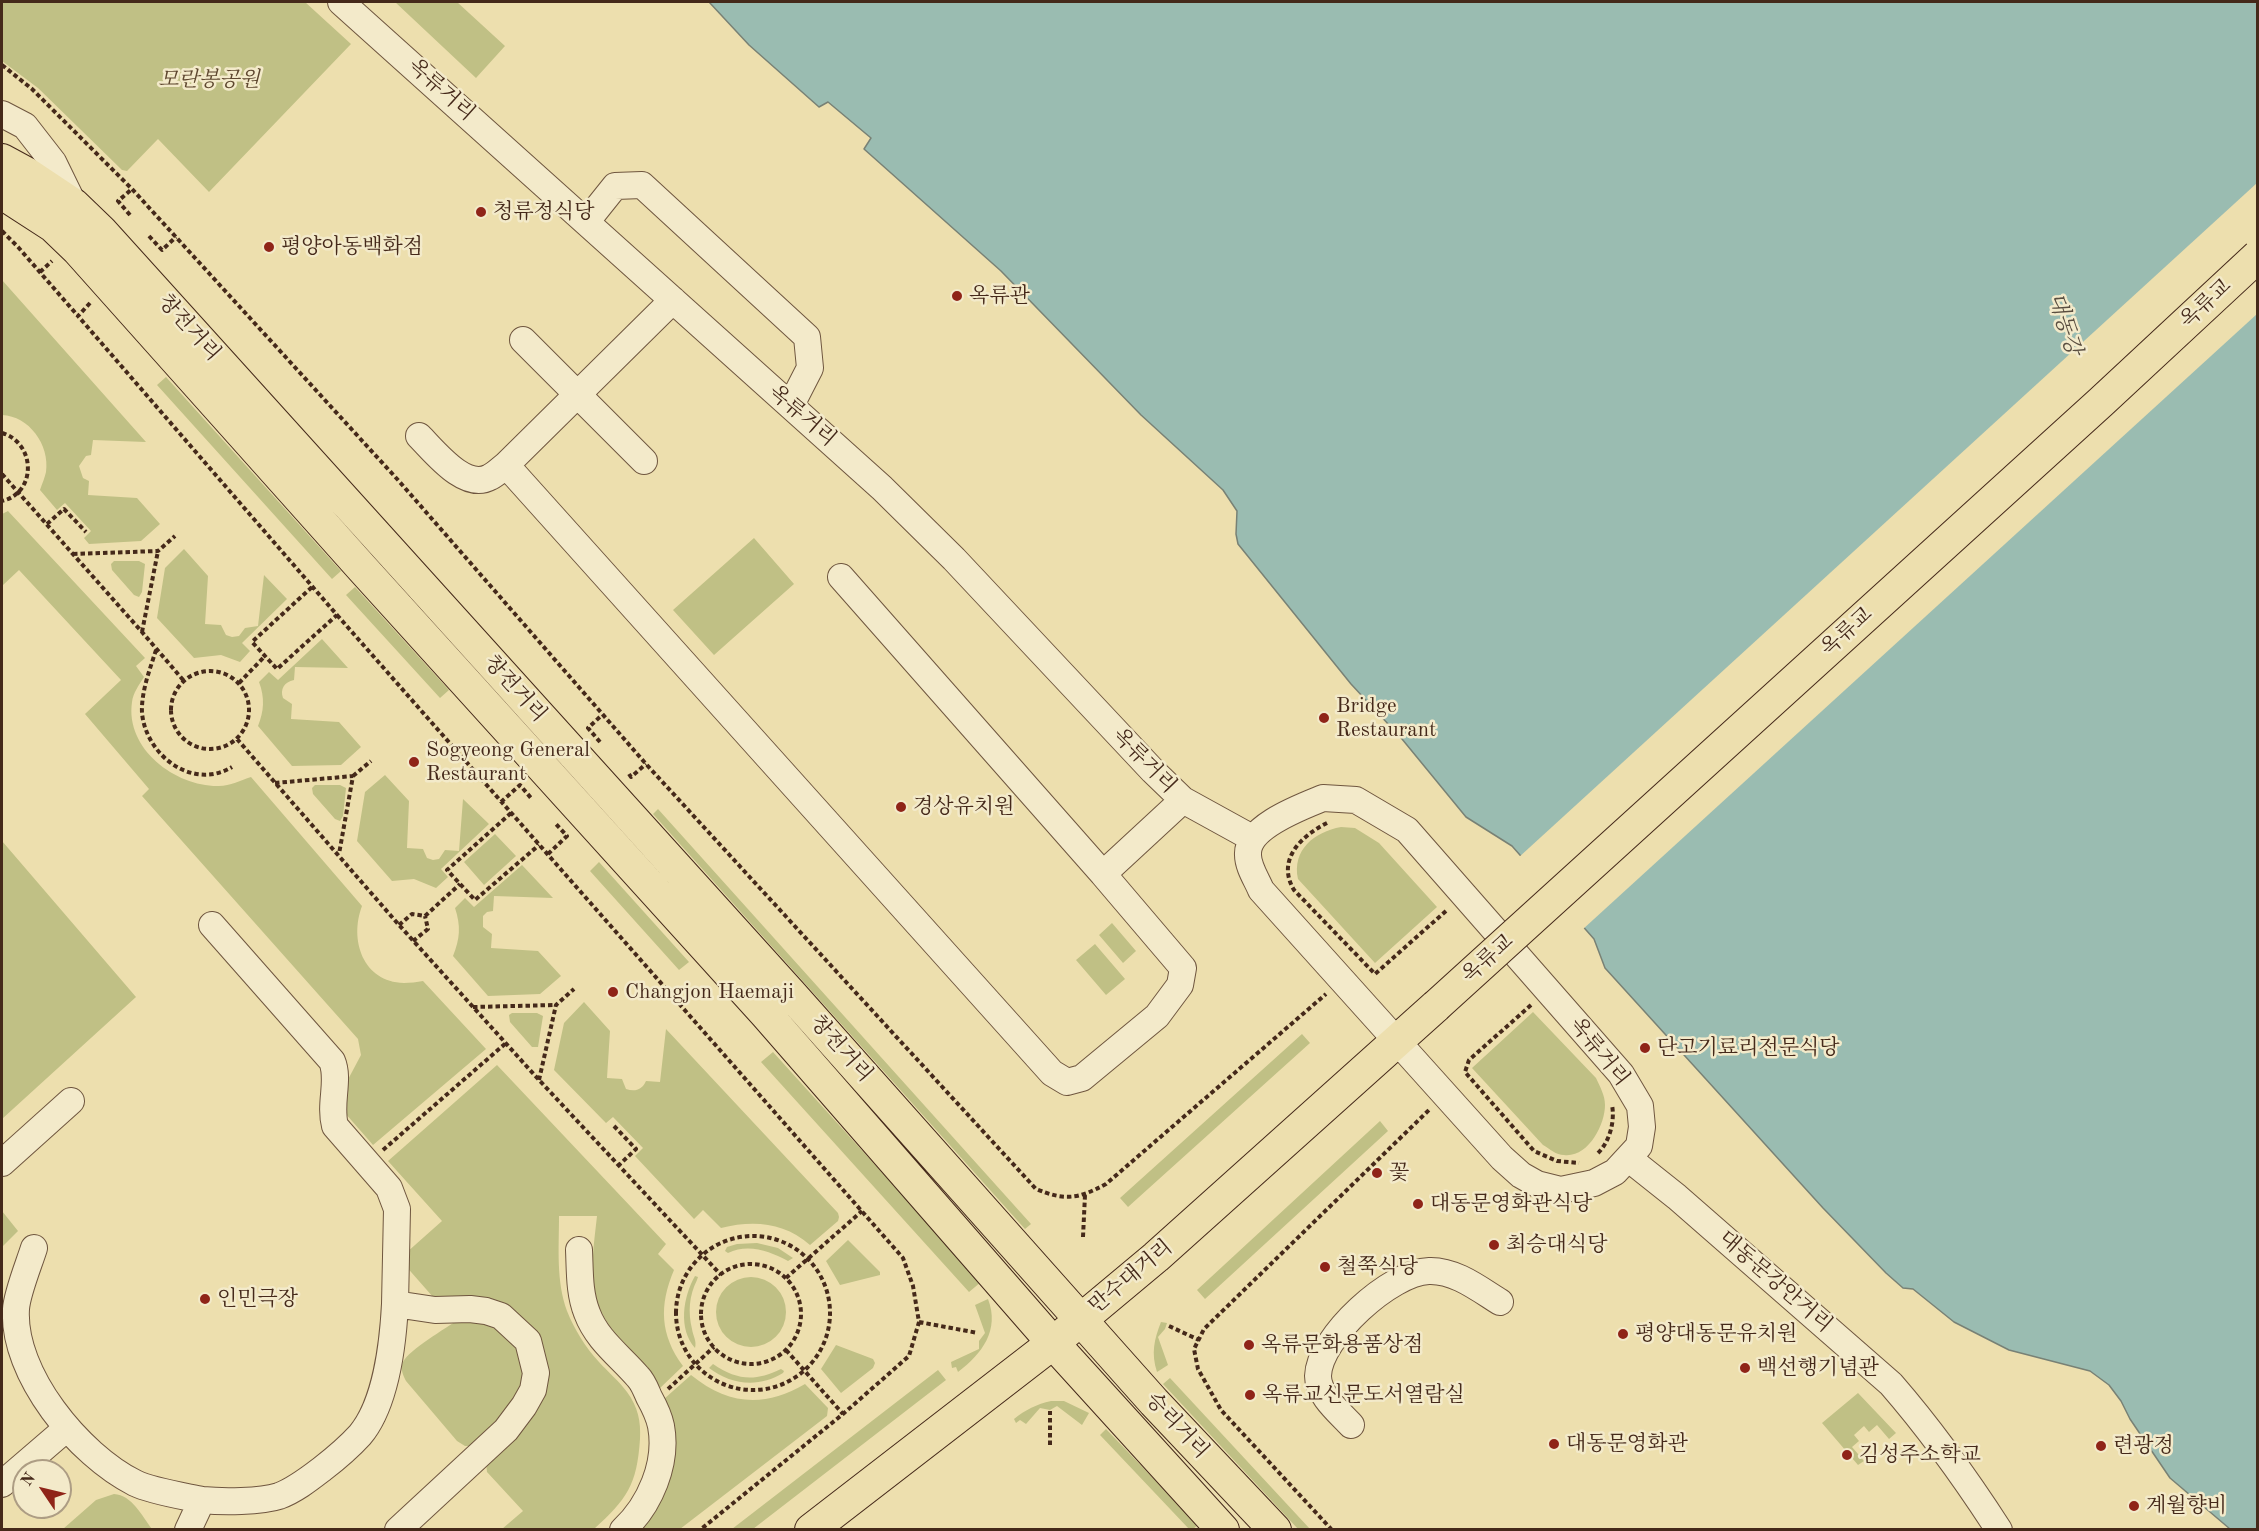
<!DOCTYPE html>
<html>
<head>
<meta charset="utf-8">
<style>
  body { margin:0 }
  #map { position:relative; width:2259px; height:1531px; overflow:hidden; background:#eddfae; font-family:"Old Standard TT",serif }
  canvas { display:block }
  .frame { position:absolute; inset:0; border:3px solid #45291a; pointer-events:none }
  .north { position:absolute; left:12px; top:1459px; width:60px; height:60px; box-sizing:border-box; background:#f3eaca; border:2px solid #ad9d84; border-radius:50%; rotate:305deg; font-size:16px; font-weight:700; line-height:24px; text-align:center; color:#45291a }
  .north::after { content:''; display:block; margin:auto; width:21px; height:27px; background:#8f2418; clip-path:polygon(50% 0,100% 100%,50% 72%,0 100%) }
</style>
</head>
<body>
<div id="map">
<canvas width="2259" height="1531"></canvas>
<div class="frame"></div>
<div class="north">N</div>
</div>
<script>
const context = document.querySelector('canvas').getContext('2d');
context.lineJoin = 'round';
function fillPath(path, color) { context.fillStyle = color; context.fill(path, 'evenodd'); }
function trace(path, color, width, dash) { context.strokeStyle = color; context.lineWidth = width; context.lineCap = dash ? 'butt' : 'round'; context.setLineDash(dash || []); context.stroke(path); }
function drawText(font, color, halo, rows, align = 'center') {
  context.font = font + ' "Old Standard TT","Noto Serif KR",serif'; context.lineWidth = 5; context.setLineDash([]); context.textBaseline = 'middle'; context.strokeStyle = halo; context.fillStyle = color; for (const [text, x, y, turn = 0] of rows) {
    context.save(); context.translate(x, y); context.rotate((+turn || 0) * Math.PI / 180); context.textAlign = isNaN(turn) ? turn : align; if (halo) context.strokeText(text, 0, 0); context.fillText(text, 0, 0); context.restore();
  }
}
const green = new Path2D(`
  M2 2H305L351 44 209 192 158 139 127 171 122 170 38 88 2 61Z
  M395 2H457L505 46 476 78Z
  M2 280 146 442 93 440 91 455 86 456 79 466 83 478 89 481 88 495 137 498 160 524 141 541 89 544 84 538 91 531 65 503 57 510 40 490C42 484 45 477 46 472 50 445 29 416 2 415Z
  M166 377 341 571 332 579 157 385Z
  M8 511 145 658 136 666 144 677C139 685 133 693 132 702 125 750 177 787 219 786 230 786 241 780 251 777L362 906C349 940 363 982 404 983 410 983 417 982 423 981L486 1049 373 1145 345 1113 344 1087 361 1055 358 1039 142 796 149 789 85 714 121 680 19 570 2 586V514Z
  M754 538 794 584 714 655 673 610Z
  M184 549 208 576 205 624 221 625 226 635 232 637 239 636 245 628 258 626 264 575 287 599 242 643 250 651 240 662 221 655 194 658 157 618 165 568Z
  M114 561H139L145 564 142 592 139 597 134 595 112 570 111 564Z
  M355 587 449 690 440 698 346 595Z
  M322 639 348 668 295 667 294 680C284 682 280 689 283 698L292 704 291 719 339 722 361 747 341 765 292 766 258 726C264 711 265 698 259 682L269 672 278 680Z
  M385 775 409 801 407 848 423 849 427 858 433 860 439 859 445 850 459 851 463 799 489 824 441 869 448 877 436 888 414 879 392 881 357 841 365 792Z
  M315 785H340L346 788 343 816 340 821 335 819 313 794 312 788Z
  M658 809 1031 1224 1025 1229 653 814Z
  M1341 827 1355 828 1379 843 1437 907 1375 963 1298 879C1292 850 1314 832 1341 827Z
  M495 834 516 856 484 885 464 862Z
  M2 841 136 997 2 1119Z
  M599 862 689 962 679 970 590 871Z
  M522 865 553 898 494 896 493 911 487 912 483 916V927L492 934 491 948 538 951 561 976 540 994 488 996 453 956C460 939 461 926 455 908L465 898 474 907Z
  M1112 923 1136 951 1123 963 1099 935Z
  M1095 944 1125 979 1106 995 1076 960Z
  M584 1002 610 1031 607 1078 622 1079 626 1089C635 1092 642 1090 646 1081L660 1082 666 1029 838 1213 839 1217 838 1221 810 1245C784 1222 753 1220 721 1228L703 1210 694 1219 635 1156 643 1148 613 1117 606 1123 554 1070 564 1023Z
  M1533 1012 1596 1078C1600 1087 1605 1095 1605 1105 1605 1125 1588 1158 1564 1155 1556 1155 1550 1149 1543 1145L1472 1068Z
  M512 1013H537L543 1016 538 1047H532L510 1022 509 1015Z
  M1302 1034 1310 1043 1128 1207 1120 1198Z
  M773 1052 981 1282 969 1292 761 1062Z
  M497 1065 666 1244 658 1254 674 1270C659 1305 660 1335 683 1366L658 1390C651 1371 634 1357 622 1342 614 1333 604 1319 599 1307 588 1280 594 1244 597 1216H559C559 1248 556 1281 567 1311 574 1329 586 1348 599 1362 608 1372 619 1381 627 1392 638 1407 641 1421 640 1439 637 1485 627 1499 594 1529H502L523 1511 487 1472 486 1462 510 1435 535 1338 433 1297 404 1264 406 1253 442 1221 388 1161Z
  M1380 1121 1388 1131 1205 1299 1197 1290Z
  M2 1211 18 1231 2 1247Z
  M848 1240 880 1272V1275L840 1285 826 1261Z
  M757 1243 778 1248 793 1258 788 1261C770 1251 748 1243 728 1253L725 1251 727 1247 737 1244Z
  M695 1276 698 1277 697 1280C689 1296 688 1312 692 1329 693 1336 697 1341 695 1348 678 1329 683 1297 695 1276Z
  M716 1312a35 35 0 1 1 70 0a35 35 0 1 1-70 0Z
  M988 1299C1000 1330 982 1354 958 1372L956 1367 952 1368 951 1362 979 1349V1341L985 1333 975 1305Z
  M458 1320 489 1321 521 1347 524 1385 505 1416 471 1446H465L457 1441 406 1381C403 1375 400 1369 403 1362 409 1350 446 1328 458 1320Z
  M1161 1322 1167 1323 1165 1329 1158 1337 1168 1365 1157 1372C1151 1353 1154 1340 1161 1322Z
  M836 1345 873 1359 875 1363 873 1368 841 1393 821 1369Z
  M713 1364C737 1380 754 1382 781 1369L784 1371 783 1373C759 1388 731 1385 709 1368Z
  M938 1370 946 1380 753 1529H732Z
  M691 1375C728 1405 764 1408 805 1384L828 1408 827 1416 680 1529 630 1530 635 1524 664 1399Z
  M1170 1378 1310 1529H1298L1163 1384Z
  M1858 1393 1896 1433 1889 1439 1877 1425 1869 1432 1864 1426 1854 1435 1859 1441 1852 1447 1864 1461 1858 1465 1822 1423Z
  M1051 1401H1064L1089 1413 1082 1425 1057 1406 1050 1410 1040 1408 1026 1424 1020 1420 1016 1423 1014 1419C1025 1410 1037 1404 1051 1401Z
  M1106 1429 1198 1525 1193 1529H1189L1100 1435Z
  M114 1494C132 1495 142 1516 152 1529H63L96 1500Z`);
const water = new Path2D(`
  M709 2H2257V1529H2230L2170 1478 2130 1419 2121 1401 2109 1385 2090 1371 2009 1350 1954 1322 1913 1289 1903 1288 1886 1273 1823 1208 1605 968 1594 939 1512 846 1466 817 1402 739 1351 684 1238 544 1236 534 1237 511 1223 490 1141 415 1001 271 864 149 871 138 828 102 819 107 749 45Z`);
const pier = new Path2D(`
  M2257 183V314L1582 930 1518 858Z`);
const path = new Path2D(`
  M2 65 32 89 132 189 398 480 646 764 1036 1189C1065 1201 1078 1199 1106 1184L1326 994
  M130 215 118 201 132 189
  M2 231 18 247 78 316
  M149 236 162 250 176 237
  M40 272 52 261
  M90 303 78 316 337 615 277 669 252 642 312 587
  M2 433C36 443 37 493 2 501
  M2 474 142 632 184 681
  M47 524 64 509 86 532
  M73 554 158 551 175 536
  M337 615 903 1258 913 1286 919 1322 909 1356 843 1414 700 1530
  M142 632 158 551
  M156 650C150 669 141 692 142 713 146 755 192 791 232 767
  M171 710a39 39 0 1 1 78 0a39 39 0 1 1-78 0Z
  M239 683 265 656
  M237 739 399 925 539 1080 721 1275
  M600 742 588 728 602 715
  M629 774 631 777 646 764
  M353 776 371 761
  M275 783 353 776 339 854
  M501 802 520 785 531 798
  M511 813 447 870 475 900 539 845
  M1327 823C1301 836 1276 860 1294 890L1375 974 1447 910
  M548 854 567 836 555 823
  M425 916 460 884
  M399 925 412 914 425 916
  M413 941 428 929 425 916
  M1531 1005 1469 1060 1465 1072 1534 1151 1557 1161 1579 1163
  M473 1007 556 1005
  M539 1080 556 1005 574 989
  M614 1126 636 1149 619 1165
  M383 1150 506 1043
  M1598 1153C1610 1141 1615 1121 1612 1105
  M676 1313a77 77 0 1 1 154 0a77 77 0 1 1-154 0Z
  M1083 1237 1085 1195
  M701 1314a50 50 0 1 1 100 0a50 50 0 1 1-100 0Z
  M786 1278 862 1211
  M919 1322 978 1333
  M1169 1326 1199 1340
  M786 1350 843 1414
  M668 1389 714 1347
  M1050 1445V1411
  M1332 1530 1221 1410 1198 1369 1194 1349 1204 1329 1429 1110`);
const minor = new Path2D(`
  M341 2 882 488 954 559 1153 771 1183 800 1252 838
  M2 114 25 126 53 162 74 205
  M587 221 615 186 642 185 807 337 810 368 791 405
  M673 300 506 465 1052 1073 1067 1082 1082 1078 1157 1016 1180 985 1183 968 1103 874 1183 800
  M523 340 644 461
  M419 436C435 452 465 491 490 477 496 474 501 469 506 465
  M841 577 1103 874
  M1323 798 1356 800 1407 830 1621 1074 1640 1106 1642 1127 1639 1146 1615 1172 1594 1183 1561 1190 1537 1184 1521 1175 1502 1158 1261 890C1257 880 1248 867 1248 855 1246 827 1301 807 1323 798Z
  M212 925 332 1061C340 1080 329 1103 335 1126L389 1188 397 1209 395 1304
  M1628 1158 1677 1197 1891 1384C1931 1430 1966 1479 1999 1530
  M2 1163 71 1101
  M34 1248C29 1264 17 1293 16 1309 12 1374 79 1455 135 1483 151 1491 183 1496 202 1500
  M579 1250C580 1271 579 1293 587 1313 597 1340 620 1356 638 1377 643 1382 646 1390 649 1397 654 1406 659 1416 661 1426 668 1463 650 1505 623 1530
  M1351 1425C1339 1412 1318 1395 1318 1376 1319 1337 1391 1272 1429 1271 1455 1270 1479 1289 1500 1302
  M2 1484 67 1428
  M188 1530 202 1500C222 1502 261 1502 279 1496 295 1490 309 1479 322 1469 335 1459 349 1447 360 1435 386 1404 393 1343 395 1304L435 1310 470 1309 486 1311 501 1316 528 1341 536 1373 533 1390 524 1406 506 1430 398 1530`);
const major = new Path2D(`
  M2 160 26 173 74 205 101 231 790 993 1154 1402 1275 1530
  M2 193 53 226 78 250 361 567 766 1014 1053 1343 1223 1530
  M811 1530 1053 1343 1156 1257 1436 1006`);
const majorBridge = new Path2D(`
  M1436 1006 2101 402 2258 256`);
const markers = [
  [481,212,6,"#8f2418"],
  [269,247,6,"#8f2418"],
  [957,296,6,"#8f2418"],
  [1324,718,6,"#8f2418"],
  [414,762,6,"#8f2418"],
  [901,807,6,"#8f2418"],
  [613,992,6,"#8f2418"],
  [1645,1048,6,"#8f2418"],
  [1377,1173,6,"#8f2418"],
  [1418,1204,6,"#8f2418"],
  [1494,1245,6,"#8f2418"],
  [1325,1267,6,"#8f2418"],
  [205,1299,6,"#8f2418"],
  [1623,1334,6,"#8f2418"],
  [1249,1345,6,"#8f2418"],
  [1745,1368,6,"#8f2418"],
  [1250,1395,6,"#8f2418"],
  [1554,1444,6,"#8f2418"],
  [2101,1446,6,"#8f2418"],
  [1847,1455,6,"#8f2418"],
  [2134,1506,6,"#8f2418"]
];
const parkNames = [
  ["모란봉공원",209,80]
];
const streetNames = [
  ["옥류거리",441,90,42],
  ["옥류교",2206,304,-43],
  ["창전거리",189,328,48],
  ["옥류거리",802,416,41],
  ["옥류교",1847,632,-42],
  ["창전거리",515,689,48],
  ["옥류거리",1144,761,46],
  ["옥류교",1488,959,-42],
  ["창전거리",841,1049,48],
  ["옥류거리",1599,1052,51],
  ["만수대거리",1131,1277,-40],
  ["대동문강안거리",1775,1282,41],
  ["승리거리",1177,1426,47]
];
const poiNames = [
  ["청류정식당",493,212],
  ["평양아동백화점",281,247],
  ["옥류관",969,296],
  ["Bridge",1336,706],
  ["Restaurant",1336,730],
  ["Sogyeong General",426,750],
  ["Restaurant",426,774],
  ["경상유치원",913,807],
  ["Changjon Haemaji",625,992],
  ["단고기료리전문식당",1657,1048],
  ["꽃",1389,1173],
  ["대동문영화관식당",1430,1204],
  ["최승대식당",1506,1245],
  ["철쭉식당",1337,1267],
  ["인민극장",217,1299],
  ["평양대동문유치원",1635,1334],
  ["옥류문화용품상점",1261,1345],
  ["백선행기념관",1757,1368],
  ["옥류교신문도서열람실",1262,1395],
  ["대동문영화관",1566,1444],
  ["련광정",2113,1446],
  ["김성주소학교",1859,1455],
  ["계월향비",2146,1506]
];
const waterNames = [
  ["대동강",2064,324,72]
];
fillPath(green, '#c0c085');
fillPath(water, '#9abcb1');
trace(water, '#788175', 1.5);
fillPath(pier, '#eddfae');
trace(minor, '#6f563f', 28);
trace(major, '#45291a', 34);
trace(path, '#45291a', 4, [4.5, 3]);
trace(minor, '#f3eaca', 26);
trace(major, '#eddfae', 32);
trace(majorBridge, '#45291a', 34, []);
trace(majorBridge, '#eddfae', 32);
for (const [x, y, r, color] of markers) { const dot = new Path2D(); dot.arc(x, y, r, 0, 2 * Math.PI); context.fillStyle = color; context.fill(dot); trace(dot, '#f3eaca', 2); }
drawText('italic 21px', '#5e472f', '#f3eaca', parkNames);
drawText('21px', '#45291a', '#f3eaca', streetNames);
drawText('21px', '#45291a', '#f3eaca', poiNames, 'left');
drawText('italic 22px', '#5a4e40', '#f3eaca', waterNames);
</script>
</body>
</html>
